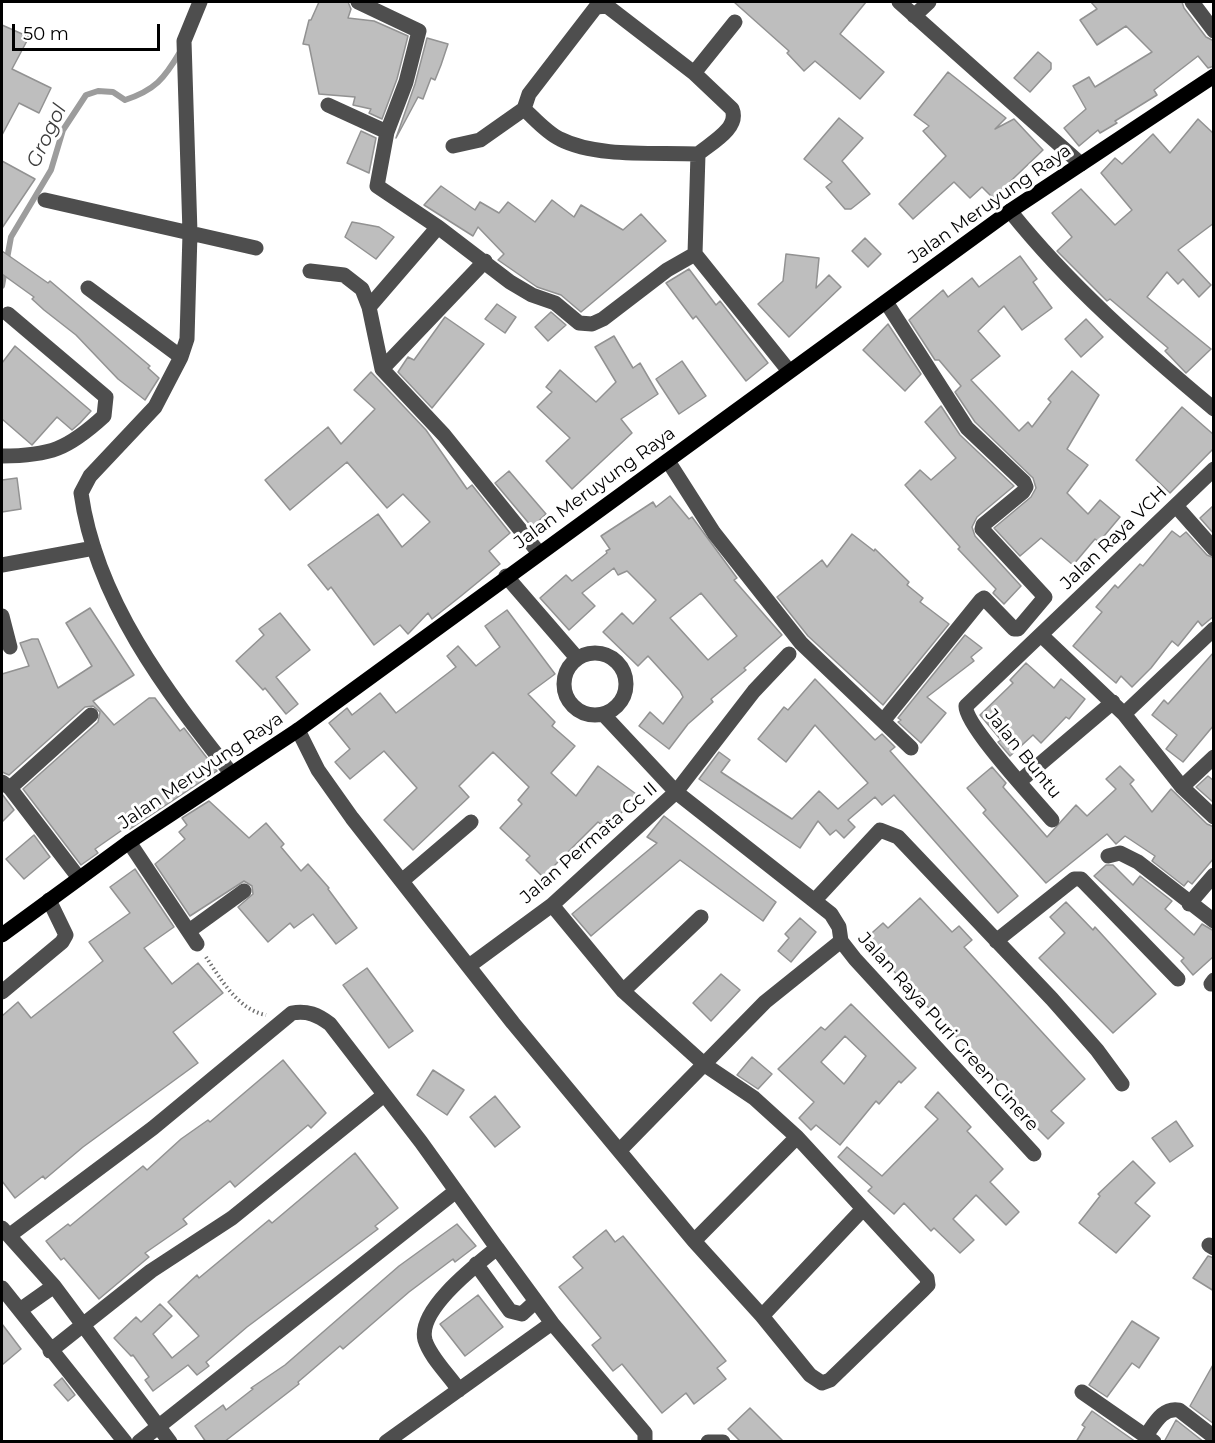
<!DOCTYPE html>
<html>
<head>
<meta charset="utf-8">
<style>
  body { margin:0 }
  #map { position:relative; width:1215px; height:1443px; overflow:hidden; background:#fff; font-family:Montserrat,sans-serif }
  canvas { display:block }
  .frame { position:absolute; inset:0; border:3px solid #000; pointer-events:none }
  .scale { position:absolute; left:12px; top:24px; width:148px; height:27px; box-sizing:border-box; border:3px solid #000; border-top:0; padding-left:8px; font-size:18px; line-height:21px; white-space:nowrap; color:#000; -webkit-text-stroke:4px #fff; paint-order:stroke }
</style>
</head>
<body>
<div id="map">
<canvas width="1215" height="1443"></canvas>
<div class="frame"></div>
<div class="scale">50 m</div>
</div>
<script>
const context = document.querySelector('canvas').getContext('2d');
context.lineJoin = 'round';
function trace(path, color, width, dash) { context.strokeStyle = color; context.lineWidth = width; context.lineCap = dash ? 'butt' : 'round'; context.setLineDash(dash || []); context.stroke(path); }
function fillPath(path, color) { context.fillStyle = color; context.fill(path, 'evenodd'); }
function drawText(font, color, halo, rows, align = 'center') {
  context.font = font + ' Montserrat,sans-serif'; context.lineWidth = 6; context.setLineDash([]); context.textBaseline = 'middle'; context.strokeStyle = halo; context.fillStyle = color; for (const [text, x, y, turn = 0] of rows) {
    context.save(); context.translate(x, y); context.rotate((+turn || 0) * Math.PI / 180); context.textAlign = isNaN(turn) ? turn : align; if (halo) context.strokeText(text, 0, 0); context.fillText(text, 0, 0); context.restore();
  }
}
const stream = new Path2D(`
  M2 286 11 237 51 170 63 130 86 95 98 91 113 92 125 100C155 90 164 79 180 52`);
const building = new Path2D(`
  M319 2H348L351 9 348 18 374 21 408 36 397 79 382 119 369 113 371 109 353 105 355 97 319 94 309 45 303 44 309 20H311Z
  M734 2H866L840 34 884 72 860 99 815 61 804 71 787 53 789 51Z
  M1091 2H1182L1184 8 1206 37 1214 41V66L1208 68 1198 56 1154 90 1157 95 1115 121 1117 123 1100 133 1098 130 1079 146 1064 128 1086 109 1073 86 1089 77 1095 87 1152 52 1126 26 1097 45 1080 20 1097 9Z
  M2 25 29 37 12 69 51 88 39 113 19 103 2 135Z
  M427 38 448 44 441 65 435 80 431 78 423 99 418 97 396 138 415 84Z
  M1038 52 1051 63V69L1030 92 1014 78Z
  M948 72 1006 118 995 129 1014 119 1043 150 993 198 982 187 970 198 954 182 913 219 899 204 946 156 923 131 929 126 914 115Z
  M839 118 863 138 842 161 870 194 851 209H845L826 187 832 182 804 159Z
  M1198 119 1214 134V223L1178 250 1211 285 1199 297 1183 279 1178 284 1167 272 1147 297 1211 349 1186 373 1165 351 1168 348 1110 299 1107 301 1057 251 1072 237 1052 213 1081 189 1115 225 1132 210 1101 173 1115 158 1122 164 1153 134 1170 153Z
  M361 131 376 138 369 173 347 163Z
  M2 161 35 179 2 228Z
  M441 186 475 210 480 202 499 213 508 202 535 222 552 200 574 217 581 205 623 230 641 214 666 241 581 312 561 295 537 287 498 260 504 254 478 227 473 236 424 205Z
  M352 222 379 227 394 237 376 259 345 237Z
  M865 238 881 254 868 267 852 251Z
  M2 251 48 283 50 281 150 366 148 368 159 378 145 400 118 379 76 335 44 310 32 299 34 297 2 274Z
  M786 254 819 258 816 288 829 275 841 287 789 337 758 304 783 281Z
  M1020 256 1037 279 1033 282 1052 308 1022 330 1004 306 978 331 1000 356 971 380 1019 431 1028 422 1032 427 1051 402 1048 399 1072 371 1099 395 1067 449 1088 465 1067 493 1088 514 1100 500 1120 517 1099 542 1095 539 1073 565 1041 538 1020 556 994 528 1031 497 1036 488 1033 478 975 422 955 392 961 386 939 360H935L909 320 943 290 948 297 972 278 979 287Z
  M689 269 716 305 720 301 768 363 746 381 696 316 693 319 666 283Z
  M497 304 516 317 505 333 485 319Z
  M551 312 566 325 548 341 535 327Z
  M445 317 484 344 432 408 398 372 408 357 414 360Z
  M1086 319 1103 337 1081 357 1065 339Z
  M888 324 921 374 905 391 863 350Z
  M614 336 633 368 640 363 658 394 621 419 632 433 572 489 546 461 570 438 537 407 552 392 546 387 560 370 596 402 616 382 595 347Z
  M15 346 91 411 80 423 72 430 57 417 32 445 2 419V363Z
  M682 361 706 396 679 414 656 379Z
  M371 372 426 430 467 489 472 485 510 533 489 551 500 564 461 596 432 619 428 613 408 634 400 625 374 645 331 587 328 590 308 565 378 514 402 547 430 522 403 494 387 508 347 462 290 510 265 480 328 427 341 444 375 409 354 390Z
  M941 406 960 435 1014 486 977 517 972 527 975 536 1021 586 1004 604 993 593 996 589 958 549 960 547 905 485 920 470 931 480 956 458 925 422Z
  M1182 407 1214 435V448L1170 493 1136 460Z
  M509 471 546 514 532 527 495 483Z
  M17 478 21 509 2 512V480Z
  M670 496 689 519 692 517 737 578 734 580 782 635 744 668 746 670 711 699 713 702 688 724 669 749 639 726 650 712 663 724 683 697 680 691 648 656 638 666 603 632 622 613 633 624 656 600 627 571 618 575 614 568 582 593 595 606 569 630 540 598 566 575 572 581 607 553 606 551 610 549 601 536 653 502 656 507ZM701 593 737 636 708 660 670 618Z
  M1214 505V534L1200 518Z
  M1172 531 1180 537 1186 532 1207 555 1214 558V616L1202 626 1198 621 1178 646 1172 641 1151 668 1132 687 1121 676 1116 683 1073 646 1102 612 1096 607 1115 585 1118 588 1140 564 1143 566Z
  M852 534 874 551 875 549 909 582 907 585 923 598 920 602 949 624 883 705 808 636 777 597 822 560 827 567Z
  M90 608 134 675 93 701 114 725 149 698H155L180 731 184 728 217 771 130 829 128 826 95 849 98 853 81 865 23 789 98 722 100 712 93 706 85 707 9 775 2 772V674L29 666 20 643 32 639H38L58 688 92 666 66 623Z
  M507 610 555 674 528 694 555 722 552 726 575 746 551 773 576 796 598 766 636 794 608 830 598 822 543 877 526 860 530 856 500 828 522 804 518 800 529 787 493 752 459 786 469 797 413 850 384 820 417 788 384 751 350 779 335 762 350 749 329 723 347 708 352 715 380 693 396 713 456 667 447 656 458 646 476 666 500 647 485 626Z
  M280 613 310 650 276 677 298 704 286 714 265 688 263 690 236 661 264 635 259 629Z
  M965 635 982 648 971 657 974 661 927 697 946 713 921 743 898 722 901 720 898 718Z
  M1214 652V725L1183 762 1166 749 1177 735 1152 715 1164 700 1168 704Z
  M1026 663 1054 688 1061 679 1085 699 1069 719 1066 717 1041 743 1033 735 1010 756 998 742 1001 740 980 715 1013 683 1010 680Z
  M815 679 875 740 882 734 895 747 890 751 1018 896 998 913 894 795 882 805 875 797 848 820 855 827 844 838 836 830 830 835 818 821 800 848 699 779 719 752 730 760 721 772 792 819 819 791 838 809 868 783 815 725 786 762 758 739 784 707 788 710Z
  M1120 766 1134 780 1130 784 1152 812 1171 789 1207 824 1214 827V858L1192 884 1188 881 1184 886 1152 861 1155 856 1125 836 1116 844 1107 834 1046 883 983 813 986 810 967 788 992 767 1006 783 1003 787 1047 837 1076 805 1087 816 1116 789 1106 779Z
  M1208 776 1214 781V803L1196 787Z
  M2 794 14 810 2 822Z
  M209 801 249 838 266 823 284 844 281 847 301 871 308 864 329 888 328 889 357 928 336 944 313 914 294 928 290 923 268 942 238 907 253 894 252 886 244 881 190 916 155 864 185 839 179 832 187 825 182 818Z
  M664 816 776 902 763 921 680 860 591 936 572 914 657 843 647 837Z
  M34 835 50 857 24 879 6 859Z
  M1106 865H1113L1133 885 1140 876 1172 901 1165 909 1194 935 1202 924 1214 931V956L1193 975 1181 961 1184 958 1094 876Z
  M135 869 174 927 144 948 172 984 198 963 223 993 173 1032 198 1063 83 1147 45 1179 43 1176 15 1198 2 1181V1016L18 1002 31 1018 103 961 89 942 130 913 110 887Z
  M920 898 952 932 959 926 972 940 964 947 1085 1079 1051 1111 1064 1123 1048 1139 1005 1096 1009 1092 864 940 883 923 888 928Z
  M1066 902 1093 930 1095 927 1156 994 1113 1033 1039 958 1065 933 1050 917Z
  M800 918 816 932 791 962 778 951 789 938 785 934Z
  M367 968 413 1031 389 1048 343 985Z
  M721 974 740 990 711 1021 693 1003Z
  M851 1004 916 1068 901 1083 899 1081 879 1104 876 1101 840 1145 816 1125 811 1130 799 1118 814 1102 778 1069 821 1027 825 1030ZM845 1036 866 1056 844 1084 821 1062Z
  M752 1057 772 1074 758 1089 737 1075Z
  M283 1060 326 1113 311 1128 308 1125 235 1187 230 1181 183 1219 187 1224 145 1253 149 1257 99 1299 64 1258 61 1260 46 1241 68 1224 70 1226 143 1166 147 1170 181 1139 208 1120 210 1122Z
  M433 1070 464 1090 447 1115 417 1095Z
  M938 1092 971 1127 967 1131 1003 1169 990 1182 1019 1212 1006 1225 976 1195 953 1219 974 1240 960 1253 934 1228 931 1231 904 1203 894 1214 868 1191 872 1187 838 1157 847 1147 882 1176 938 1119 925 1107Z
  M495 1096 520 1127 495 1147 470 1117Z
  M1176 1121 1193 1146 1170 1162 1152 1138Z
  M355 1153 398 1208 375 1226 378 1229 247 1327 206 1362 209 1366 197 1375 188 1365 153 1391 145 1380 149 1377 133 1355 131 1356 114 1338 136 1317 141 1322 160 1304 172 1316 153 1334 172 1358 199 1336 168 1302 197 1275 199 1278 269 1220 272 1223Z
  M1133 1161 1155 1183 1135 1203 1150 1216 1116 1253 1079 1223 1100 1196 1098 1194Z
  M457 1224 476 1246 455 1262 453 1259 409 1292 343 1349 340 1346 298 1382 299 1384 224 1442H206L195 1426 223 1405 226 1410 253 1389 251 1388 285 1365 399 1266Z
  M606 1230 615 1242 623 1236 726 1361 717 1368 726 1379 694 1404 686 1393 662 1413 622 1364 613 1371 592 1345 601 1338 559 1287 583 1268 573 1257Z
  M1208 1256 1214 1258V1291L1193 1278Z
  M478 1295 503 1327 465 1356 440 1324Z
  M1132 1321 1159 1338 1139 1368 1132 1363 1107 1397 1089 1385Z
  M2 1324 21 1349 2 1365Z
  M1214 1363V1424L1190 1406Z
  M62 1378 75 1395 68 1401 54 1385Z
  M750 1408 784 1442H741L728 1429Z
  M1092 1411 1136 1442H1076L1085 1427 1082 1425Z
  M1176 1420 1204 1442H1164Z`);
const path = new Path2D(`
  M206 957C220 978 238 1010 266 1015`);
const minor = new Path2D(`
  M200 2 184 41 190 233 187 339 181 357 155 407 90 476 81 493C96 600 166 691 231 773
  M358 2 419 31 406 82 387 132
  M899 2 1081 164
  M1192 2 1214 31
  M914 16 929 2
  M694 73 735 22
  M328 105 387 132 377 186 438 227 510 282 532 295 555 303 579 323 592 324 603 319 667 270 695 254
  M453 146 480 140 524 109
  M698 154C657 152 597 158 560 139 547 133 535 119 524 109L529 94 596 7 607 6 694 73 732 109C740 128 711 143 698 154L695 254 789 371
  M45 200 256 248
  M1010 211C1069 285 1141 348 1214 409
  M310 271 344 275 362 289 369 307 382 369 444 435 539 553
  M88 288 181 357
  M369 307 438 227
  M382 369 485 261
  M2 456C50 456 68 449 104 416L106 397 8 314
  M668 461 714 533 801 643 911 748
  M1176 506 1214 549
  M2 565 94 548
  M506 576 577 658
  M2 616 10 647
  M1041 635 1124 714 1182 787 1214 817
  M564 684a31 31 0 1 1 62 0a31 31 0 1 1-62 0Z
  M603 714 676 792 831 914 839 927 841 941 855 959 1034 1154
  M1124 714 1214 629
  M883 721 981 600 984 598 1014 629H1018L1045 597 982 529 983 525 1023 492 1026 487 1024 482 967 428 886 302
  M298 730 318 770 352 818 513 1023 694 1241 762 1316 810 1375 822 1383 830 1380 923 1290 928 1285 927 1278 797 1137 754 1098 705 1065 623 991 552 905
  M1020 781 1113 702
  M2 782 10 788 79 878
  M1182 787 1214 757
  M10 788 91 715
  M1052 820C1037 802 964 724 966 706L1214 469
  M129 842 197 944
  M1108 856 1120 853 1138 862 1214 921
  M403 880 471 822
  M815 900 880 830 898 837 1052 999 1097 1050 1122 1084
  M1189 904 1214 875
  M189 931 244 891
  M996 941 1074 879H1081L1178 979
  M469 966 552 905 676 792 754 691 789 654
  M1211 984 1214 980
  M623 991 701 917
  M2 992 62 942 66 935 49 900
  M620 1150 765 1002 841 941
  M2 1228 54 1286 170 1442
  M10 1235 153 1128 292 1013C307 1010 318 1015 330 1024L421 1142 497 1248
  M694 1241 797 1137
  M1209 1245 1214 1248
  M476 1264 510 1311 522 1314 535 1302
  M2 1288 125 1442
  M20 1310 54 1286
  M762 1316 862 1210
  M50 1351 151 1271 232 1218 384 1095
  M459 1390C449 1375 430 1357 425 1340 417 1310 476 1265 497 1248L552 1323 645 1433V1442
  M1082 1392 1154 1442
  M1147 1434C1155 1423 1163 1407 1179 1410L1214 1437
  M139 1442 456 1191
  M386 1442 552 1323
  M708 1442H723`);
const major = new Path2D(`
  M2 935 129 842 298 730 1010 211 1214 76`);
const streetNames = [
  ["Jalan Meruyung Raya",990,204,-35],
  ["Jalan Meruyung Raya",595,488,-36],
  ["Jalan Raya VCH",1114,538,-44],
  ["Jalan Buntu",1023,754,51],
  ["Jalan Meruyung Raya",201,771,-34],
  ["Jalan Permata Gc II",589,843,-41],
  ["Jalan Raya Puri Green Cinere",948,1032,48]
];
const waterNames = [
  ["Grogol",47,136,-65]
];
trace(stream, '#9c9c9c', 6);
fillPath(building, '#bebebe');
trace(building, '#929292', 1.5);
trace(path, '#707070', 4, [1.5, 3]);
trace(minor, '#4e4e4e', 15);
trace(major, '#000', 15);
drawText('18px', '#000', '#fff', streetNames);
drawText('italic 20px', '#3d3d3d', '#fff', waterNames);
</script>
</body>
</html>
